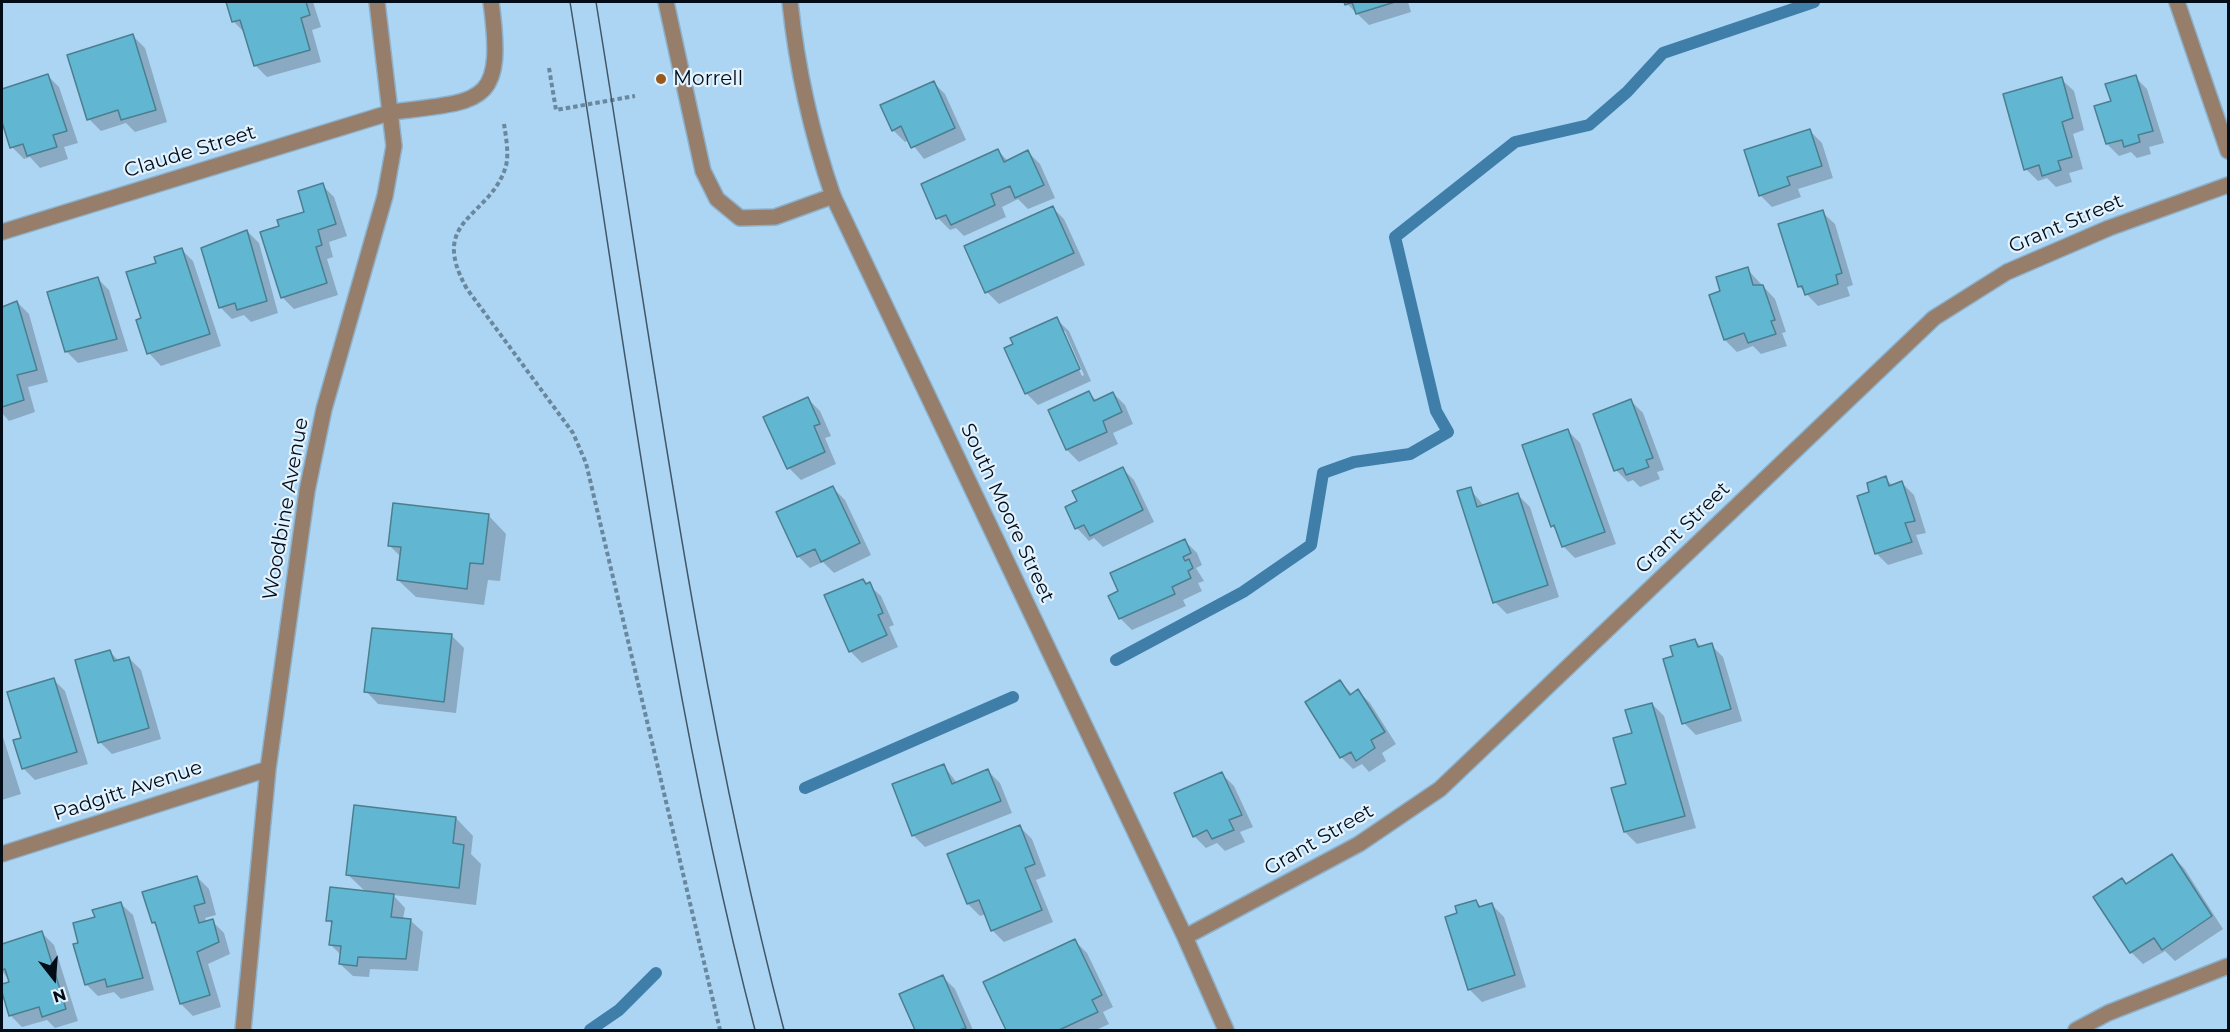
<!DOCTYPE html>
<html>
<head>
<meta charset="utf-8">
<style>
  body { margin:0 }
  #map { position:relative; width:2230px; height:1032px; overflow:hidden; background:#acd5f3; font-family:Montserrat,sans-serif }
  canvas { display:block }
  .frame { position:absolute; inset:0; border:3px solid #020d17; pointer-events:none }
  .north { position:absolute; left:24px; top:948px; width:60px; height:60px; -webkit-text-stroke:4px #e2f3ff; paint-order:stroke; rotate:163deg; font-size:16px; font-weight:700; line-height:24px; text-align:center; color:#020d17 }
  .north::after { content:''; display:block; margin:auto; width:21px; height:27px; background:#020d17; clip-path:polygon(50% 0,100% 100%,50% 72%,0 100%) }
</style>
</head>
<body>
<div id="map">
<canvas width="2230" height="1032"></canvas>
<div class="frame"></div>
<div class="north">N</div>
</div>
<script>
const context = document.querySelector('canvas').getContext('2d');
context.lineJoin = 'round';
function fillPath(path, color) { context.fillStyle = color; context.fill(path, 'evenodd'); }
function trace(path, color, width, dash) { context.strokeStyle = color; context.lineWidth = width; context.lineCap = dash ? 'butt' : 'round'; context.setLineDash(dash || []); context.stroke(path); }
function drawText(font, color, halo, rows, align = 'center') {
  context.font = font + ' Montserrat,sans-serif'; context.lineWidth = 4.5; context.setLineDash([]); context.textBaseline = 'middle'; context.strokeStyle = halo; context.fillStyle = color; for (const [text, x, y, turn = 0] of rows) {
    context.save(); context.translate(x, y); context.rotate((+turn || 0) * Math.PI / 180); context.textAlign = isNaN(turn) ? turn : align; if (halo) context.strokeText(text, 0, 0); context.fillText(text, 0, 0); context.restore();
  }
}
const shadow = new Path2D(`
  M228 2H313L321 27 312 30 321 62 267 77 255 65 246 34 234 22Z
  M1345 2H1408L1411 12 1369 25Z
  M133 36 145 48 167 122 135 132 126 123 101 131 89 119Z
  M47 75 59 87 78 143 64 147 68 159 40 168 30 157 24 159 12 147 2 117V90Z
  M2135 77 2147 89 2164 143 2149 147 2151 154 2137 158 2131 152 2119 156 2107 144 2112 102Z
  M2061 79 2074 91 2084 130 2073 134 2083 169 2069 173 2072 182 2056 187 2047 178 2038 181 2026 169Z
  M933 82 945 94 966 140 924 159 909 140 905 142 893 130Z
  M1810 131 1822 143 1833 178 1798 189 1801 197 1772 207 1760 195Z
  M998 151 1008 161 1028 152 1040 164 1055 198 1028 209 1018 199 1002 207 1006 217 964 236 956 228 950 230 938 218Z
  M322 185 334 197 347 236 329 242 333 257 327 259 338 295 294 309 282 297 281 227 306 213Z
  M1052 207 1064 219 1085 265 999 304 987 292Z
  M1822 212 1835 224 1853 285 1847 287 1850 296 1818 306 1799 286Z
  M247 231 259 243 278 313 251 322 244 315 232 319 220 307Z
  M181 249 193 261 221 346 161 366 149 353 138 321 143 319 158 264Z
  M1747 269 1775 299 1786 332 1782 333 1787 346 1761 354 1753 346 1737 352 1725 340 1722 292Z
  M97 278 109 290 128 351 78 363 66 351Z
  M17 302 29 314 48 382 28 387 35 412 9 421 2 413V308Z
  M1056 319 1069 331 1091 381 1038 405 1026 393ZM1061 331H1065L1084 375 1082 376Z
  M1089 393 1097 401 1113 393 1125 405 1133 424 1113 433 1118 444 1079 462 1067 450 1050 410Z
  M808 399 820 411 831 436 825 438 836 464 801 480 789 468Z
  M1631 401 1643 413 1664 470 1657 472 1660 479 1640 487 1633 480 1628 482 1616 470Z
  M1568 431 1580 443 1616 544 1575 558 1563 546 1558 532 1552 526Z
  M1122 468 1134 480 1154 522 1103 547 1094 538 1089 541 1077 528 1067 508 1079 502Z
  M1885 478 1893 486 1902 483 1914 495 1926 533 1916 535 1923 554 1888 565 1876 553 1871 493Z
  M833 488 845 500 871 555 834 573 823 562 810 568 798 556Z
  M1470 489 1484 506 1518 495 1530 507 1559 597 1507 614 1495 602Z
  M489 516 506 534 500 581 488 580 484 605 416 597 398 580 401 557 389 545Z
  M1185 541 1197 553 1202 565 1196 568 1204 581 1198 583 1202 591 1183 600 1186 606 1132 630 1120 618Z
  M863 580 881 596 894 625 889 627 898 647 862 663 850 651Z
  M452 636 464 648 456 713 378 704 366 691Z
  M1695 640 1702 648 1711 645 1723 657 1742 721 1696 735 1684 723 1675 657Z
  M110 652 119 661 129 658 141 670 161 739 112 754 100 742Z
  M53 679 65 691 88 764 35 780 23 768Z
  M1340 682 1352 694 1358 691 1370 703 1396 744 1382 753 1386 761 1369 772 1362 764 1353 769 1341 757Z
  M1652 704 1664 716 1696 828 1637 844 1625 832 1628 785 1634 734Z
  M2 734 21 794 2 800Z
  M944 766 957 783 988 771 1000 783 1012 813 925 847 913 835Z
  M1222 774 1234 786 1253 827 1240 832 1245 842 1225 851 1217 843 1206 848 1194 836Z
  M456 818 473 836 471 854 481 864 476 905 393 895 405 908 403 919 410 920 423 932 418 971 370 969 369 977 353 976 340 964 341 955 331 945 333 925 328 920 366 892 348 875Z
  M1020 827 1032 839 1046 876 1036 880 1053 922 1004 942 992 930 986 914 980 916 968 904Z
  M2172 856 2184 868 2223 929 2175 961 2165 951 2143 964 2131 952 2095 897 2122 880 2127 885Z
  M197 877 209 889 216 915 205 918 207 923 212 921 224 933 230 954 208 964 221 1007 193 1016 181 1004 159 928 153 923 144 893Z
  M1476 901 1482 908 1492 905 1504 917 1526 987 1482 1002 1470 990 1447 918 1459 914Z
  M120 903 133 915 154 990 121 999 114 992 98 996 86 984 80 944 97 918Z
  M42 933 54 945 78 1021 55 1028 47 1020 22 1027 10 1015 2 986 11 983 2 971V945Z
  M1075 941 1087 953 1113 1007 1103 1012 1109 1024 1096 1030H1008L985 983Z
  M943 977 955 989 973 1030H917L901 994Z`);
const stream = new Path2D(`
  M1116 660 1243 592 1311 545 1323 473 1354 462 1410 454 1448 432 1436 411 1395 237 1515 142 1589 125 1627 92 1663 53 1814 2
  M805 788 1013 697
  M590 1030 619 1010 656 973`);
const building = new Path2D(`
  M226 2H306L310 15 301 18 310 50 254 66 240 20 232 22Z
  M1344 2H1395L1356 14 1352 2 1345 5Z
  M133 34 156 110 121 120 118 110 87 120 67 55Z
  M48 74 67 131 53 135 57 147 27 156 23 144 10 148 2 122V89Z
  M2136 75 2153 131 2138 135 2140 142 2124 147 2122 140 2106 144 2094 106 2111 101 2105 84Z
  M2062 77 2073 118 2062 122 2072 157 2058 161 2061 170 2042 176 2039 165 2024 170 2003 94Z
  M934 81 955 128 911 148 901 126 892 131 880 105Z
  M1810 129 1822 166 1787 177 1790 185 1759 196 1744 150Z
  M998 149 1004 162 1028 150 1044 185 1015 198 1010 186 991 194 995 205 951 225 946 215 936 219 921 184Z
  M323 183 336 224 318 230 322 245 316 247 327 283 281 298 260 232 279 226 277 220 304 212 298 191Z
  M1053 206 1074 253 985 293 964 246Z
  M1823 210 1842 273 1836 275 1838 284 1805 295 1802 286 1798 287 1778 224Z
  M247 230 267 301 237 310 235 303 219 308 201 248Z
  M182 248 210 334 147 354 136 320 141 318 126 272 156 263 154 257Z
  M1748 267 1753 285H1763L1775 320 1771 321 1776 334 1748 343 1744 333 1724 340 1709 295 1720 291 1716 277Z
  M98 277 117 339 65 352 47 292Z
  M17 301 37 370 17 375 24 400 2 407V307Z
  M1057 317 1080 369 1025 394 1004 348 1013 344 1010 338Z
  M1089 391 1094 401 1113 392 1122 412 1103 421 1107 432 1066 450 1048 410Z
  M808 397 820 424 814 426 825 452 787 469 763 417Z
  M1631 399 1653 458 1646 460 1649 467 1626 475 1623 468 1614 471 1593 414Z
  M1568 429 1605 532 1562 547 1554 525 1551 527 1522 445Z
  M1123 467 1143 510 1090 536 1084 525 1075 529 1065 507 1077 501 1072 491Z
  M1886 476 1889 486 1902 481 1915 521 1905 523 1912 542 1875 554 1857 496 1869 492 1867 483Z
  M833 486 860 543 821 562 815 549 797 557 776 512Z
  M1471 487 1477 507 1518 493 1548 585 1493 603 1457 491Z
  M393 503 489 514 483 564 470 563 467 589 397 580 401 547 388 546Z
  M1185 539 1191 553 1183 557 1185 561 1189 559 1193 568 1188 571 1191 578 1172 587 1175 594 1119 619 1108 596 1118 591 1110 573Z
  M863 579 866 584 870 582 883 613 878 615 887 635 849 652 824 595Z
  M372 628 452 634 444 702 364 692Z
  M1695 639 1698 647 1712 643 1731 709 1682 724 1663 659 1673 656 1670 646Z
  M110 650 114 661 129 657 149 728 98 743 75 660Z
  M54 678 77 752 22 769 13 740 21 738 7 692Z
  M1340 680 1350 695 1358 689 1385 732 1371 740 1375 748 1356 761 1351 752 1340 758 1305 702Z
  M1652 703 1685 816 1624 832 1611 788 1626 784 1613 738 1632 733 1625 710Z
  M944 764 952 784 988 769 1001 801 912 836 892 784Z
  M1222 772 1242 815 1229 820 1234 830 1212 839 1207 830 1193 837 1174 793Z
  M354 805 456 817 453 843 464 845 459 888 346 875Z
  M1020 825 1035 864 1025 868 1042 910 991 931 979 900 967 904 947 854Z
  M2172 854 2212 916 2162 950 2154 938 2130 953 2093 897 2122 878 2126 884Z
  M197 876 205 903 194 906 199 923 213 919 219 942 197 952 210 995 180 1004 155 922 152 923 142 892Z
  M330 887 394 894 391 917 411 919 406 959 358 957 357 966 339 964 341 946 329 945 332 921H326Z
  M1476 900 1479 907 1492 903 1515 975 1468 990 1445 917 1457 913 1455 906Z
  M121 902 143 978 107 987 105 979 85 985 73 944 78 943 73 923 95 917 92 910Z
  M42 931 66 1009 42 1017 39 1007 9 1016 2 992V984L9 982 5 969 2 970V944Z
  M1075 939 1102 995 1092 1000 1098 1012 1059 1030H1006L983 982Z
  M943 975 966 1028 959 1030H915L899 994Z`);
const path = new Path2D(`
  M549 68 556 110 635 96
  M504 124C506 137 509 153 506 166 490 219 427 218 467 289L573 433 586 463 720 1030`);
const service = new Path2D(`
  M666 2 703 171 717 199 740 218 775 217 833 196
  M392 112C484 101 505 105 491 2`);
const minor = new Path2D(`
  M790 2C797 69 811 132 833 196L1185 937 1226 1030
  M2177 2 2228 151
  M2 232 392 112
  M2 854 268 769
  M1185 937 1359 844 1440 789 1934 318 2007 272 2109 228 2228 185
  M243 1030 268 769 307 491 324 409 385 196 394 146 377 2
  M2076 1030 2108 1013 2228 966`);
const tram = new Path2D(`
  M570 2C626 345 667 693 755 1030
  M596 2C652 345 696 693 784 1030`);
const markers = [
  [661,79,6,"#97591d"]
];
const poiNames = [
  ["Morrell",673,79]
];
const streetNames = [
  ["Claude Street",190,152,-17],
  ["Grant Street",2066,224,-23],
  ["Woodbine Avenue",286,509,-80],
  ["South Moore Street",1007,513,65],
  ["Grant Street",1683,528,-44],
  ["Padgitt Avenue",128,791,-18],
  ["Grant Street",1319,840,-30]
];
fillPath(shadow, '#0003');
trace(stream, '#3f7ea8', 12);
fillPath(building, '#61b7d2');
trace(building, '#4b7e8e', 1.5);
trace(service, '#8db1cb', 18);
trace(minor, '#8db1cb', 18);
trace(path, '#69879d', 4, [4.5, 3]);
trace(service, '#967e6a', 15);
trace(minor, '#967e6a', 15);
trace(tram, '#415768', 1.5);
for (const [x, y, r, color] of markers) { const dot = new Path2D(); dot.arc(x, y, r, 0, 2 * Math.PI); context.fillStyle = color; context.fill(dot); trace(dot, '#e2f3ff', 2); }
drawText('20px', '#020d17', '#e2f3ff', poiNames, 'left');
drawText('20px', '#020d17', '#e2f3ff', streetNames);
</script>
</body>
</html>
